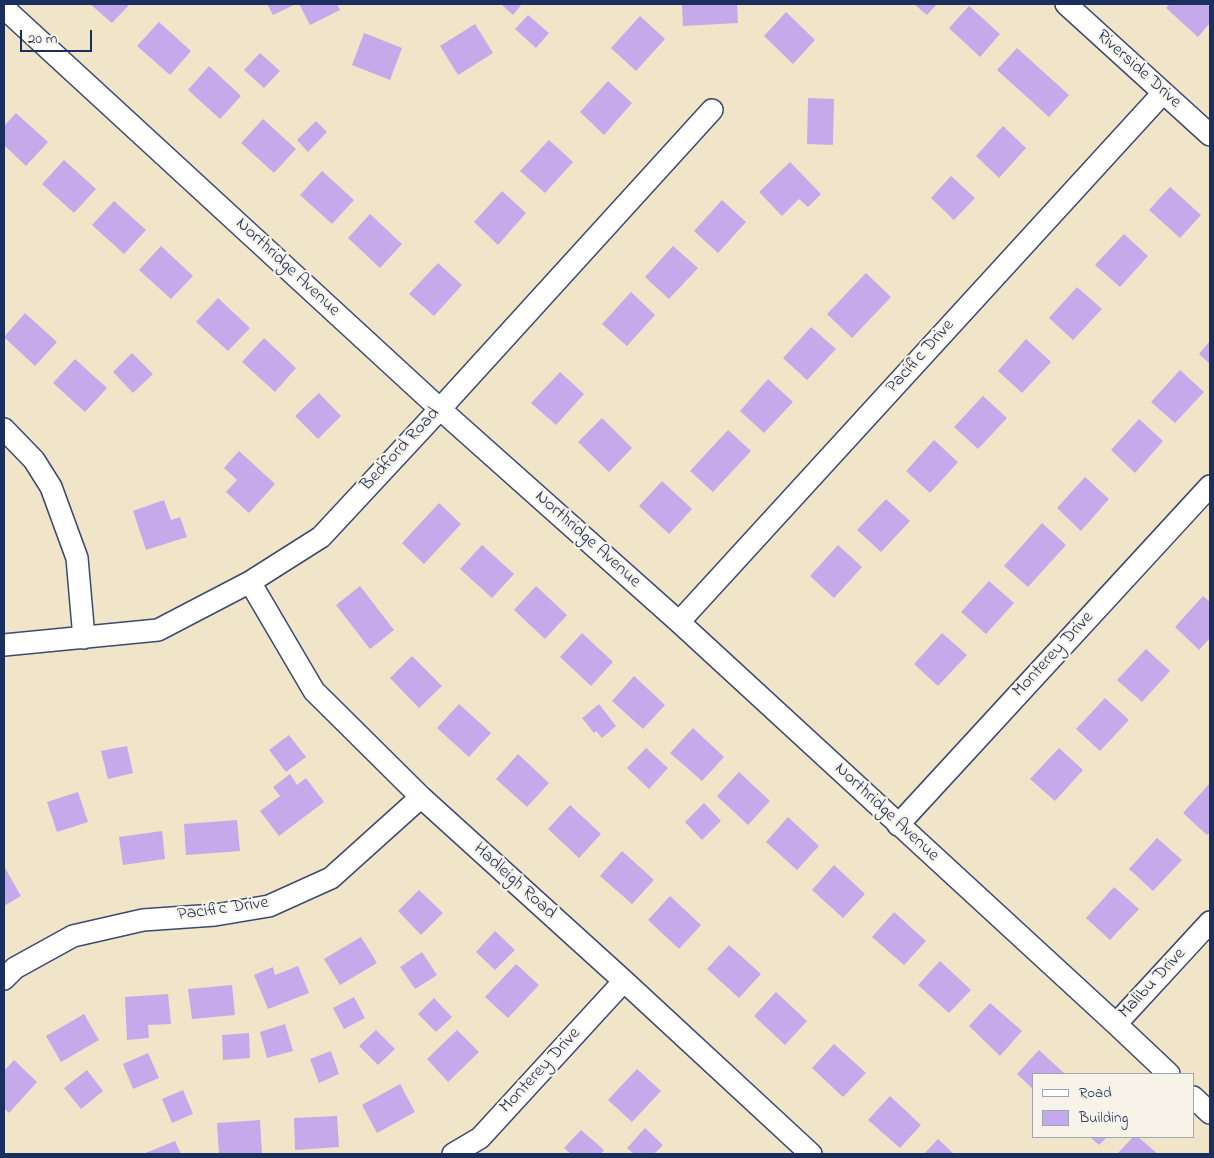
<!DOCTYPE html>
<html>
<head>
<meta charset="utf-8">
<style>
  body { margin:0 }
  #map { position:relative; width:1214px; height:1158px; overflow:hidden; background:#f0e4c9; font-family:"Indie Flower",sans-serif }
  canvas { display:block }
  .frame { position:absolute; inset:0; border:5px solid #1b2f5e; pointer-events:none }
  .legend { position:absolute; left:1032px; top:1073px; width:162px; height:65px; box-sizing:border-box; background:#f7f3e8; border:1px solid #9fa5b1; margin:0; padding:6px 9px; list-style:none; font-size:15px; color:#1b2f5e }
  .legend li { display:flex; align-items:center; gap:10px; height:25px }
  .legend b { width:25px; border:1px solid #9fa5b1 }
  .scale { position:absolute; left:20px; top:30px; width:72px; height:22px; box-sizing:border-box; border:2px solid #1b2f5e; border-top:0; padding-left:6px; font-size:15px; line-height:18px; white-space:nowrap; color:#1b2f5e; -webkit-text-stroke:4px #f7f3e8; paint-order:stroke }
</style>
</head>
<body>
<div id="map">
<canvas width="1214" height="1158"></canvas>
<div class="frame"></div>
<ul class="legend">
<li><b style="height:6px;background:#fff"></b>Road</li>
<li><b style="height:14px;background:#c4aaea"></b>Building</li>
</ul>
<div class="scale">20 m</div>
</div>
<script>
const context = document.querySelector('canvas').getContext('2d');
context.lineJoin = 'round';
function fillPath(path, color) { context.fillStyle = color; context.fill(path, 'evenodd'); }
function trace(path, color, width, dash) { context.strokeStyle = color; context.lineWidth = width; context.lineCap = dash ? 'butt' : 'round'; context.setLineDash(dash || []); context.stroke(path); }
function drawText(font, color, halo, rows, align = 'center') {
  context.font = font + ' "Indie Flower",sans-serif'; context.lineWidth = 4.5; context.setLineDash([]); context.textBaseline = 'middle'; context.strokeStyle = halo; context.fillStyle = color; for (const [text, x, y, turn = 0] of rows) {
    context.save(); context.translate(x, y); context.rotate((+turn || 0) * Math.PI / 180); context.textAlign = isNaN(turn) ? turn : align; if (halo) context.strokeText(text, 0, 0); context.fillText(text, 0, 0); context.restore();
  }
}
const building = new Path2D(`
  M90 4H130L112 23Z
  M267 4H296L273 15Z
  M299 4H337L340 10 310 25Z
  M501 4H522L513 15Z
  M682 4H737L738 23 683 26Z
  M914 4H937L927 15Z
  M1170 4H1207L1210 7V23L1198 37 1166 8Z
  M969 6 1000 34 980 57 949 28Z
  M786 12 815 40 793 64 764 36Z
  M528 15 549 33 536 48 515 29Z
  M640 16 665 39 636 71 611 48Z
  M159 22 191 51 170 75 137 46Z
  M475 24 493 53 458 75 440 46Z
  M364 33 402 48 390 80 352 65Z
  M1017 48 1069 95 1049 117 997 70Z
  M260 53 280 71 264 88 244 70Z
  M209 66 241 96 220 119 188 90Z
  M608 81 632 103 604 135 580 112Z
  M808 98 834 99 833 145 807 144Z
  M16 113 48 142 26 166 4 145V126Z
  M263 119 296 149 274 173 241 143Z
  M316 121 327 132 308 152 297 140Z
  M1003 126 1026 148 999 178 976 156Z
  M549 140 573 162 545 193 520 171Z
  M64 160 96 189 74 213 42 184Z
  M790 162 821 194 808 207 799 199 782 216 759 192Z
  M322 171 354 200 332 224 300 195Z
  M951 176 975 198 954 220 931 198Z
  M1170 187 1201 215 1180 238 1149 210Z
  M502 191 526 213 498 245 474 222Z
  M722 200 746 222 718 253 694 231Z
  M114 201 146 230 124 254 92 225Z
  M370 214 402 244 380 268 348 238Z
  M1124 234 1148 256 1120 287 1095 265Z
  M161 246 193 276 171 299 139 270Z
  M673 246 698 268 669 299 645 277Z
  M438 263 462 285 434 316 409 294Z
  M866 273 891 297 852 338 827 314Z
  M1077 287 1102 309 1073 340 1049 318Z
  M631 292 655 315 627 346 602 324Z
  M218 298 250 328 228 351 196 322Z
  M25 313 57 342 35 366 4 337Z
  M811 327 836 349 807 380 783 358Z
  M264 338 296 368 275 392 242 362Z
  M1026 339 1051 362 1022 393 998 371Z
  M1210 341V364L1199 354Z
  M132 353 153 374 133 393 113 372Z
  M75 359 107 388 85 412 53 383Z
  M1180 370 1204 392 1175 423 1151 402Z
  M560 372 584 394 556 425 531 403Z
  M768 379 793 402 764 433 740 411Z
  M319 393 341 416 318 439 295 416Z
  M983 396 1007 418 978 449 954 427Z
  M602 418 632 448 609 472 578 442Z
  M1139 419 1163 441 1135 473 1111 450Z
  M728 430 751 451 713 492 690 471Z
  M934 440 958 462 930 493 906 471Z
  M239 451 275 484 249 513 226 492 237 480 224 468Z
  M1085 477 1109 499 1081 531 1057 508Z
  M662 481 692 509 669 534 639 506Z
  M886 499 910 521 881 552 857 530Z
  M164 500 171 520 180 517 187 537 146 550 133 511Z
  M439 503 461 524 424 564 402 543Z
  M1042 523 1066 545 1028 587 1004 566Z
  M482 545 514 574 492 598 460 569Z
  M838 545 862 567 834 598 810 576Z
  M989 581 1014 603 986 634 961 612Z
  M360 586 394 630 370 649 336 605Z
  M536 586 567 615 545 639 514 610Z
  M1203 596 1210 602V638L1199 650 1175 627Z
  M582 633 613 662 591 686 560 657Z
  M942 633 967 655 938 686 914 664Z
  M1146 649 1170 671 1142 702 1117 680Z
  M412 656 442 686 419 708 390 678Z
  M634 676 665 705 643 729 612 701Z
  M1105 698 1129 720 1100 751 1076 729Z
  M459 704 491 733 469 757 437 728Z
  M599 704 616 726 602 738 596 731 594 733 582 718Z
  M693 728 724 757 702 781 670 753Z
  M289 735 306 757 286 772 269 750Z
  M127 746 133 773 108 779 101 751Z
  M646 748 668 768 649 789 627 768Z
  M1059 748 1083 770 1055 801 1030 779Z
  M518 754 549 783 527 807 496 779Z
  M739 772 770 801 748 825 717 796Z
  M290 774 297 785 306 778 324 802 279 836 260 811 280 796 273 787Z
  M1210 783V832L1207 835 1183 813Z
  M78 792 88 822 57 832 47 802Z
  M704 803 721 821 702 840 685 822Z
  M570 805 601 834 579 858 548 829Z
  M788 817 819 846 797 870 766 842Z
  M237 820 240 851 186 855 184 824Z
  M162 831 165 859 123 865 119 837Z
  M1157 838 1182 860 1153 891 1129 869Z
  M622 851 654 880 632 904 600 876Z
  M834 865 865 894 843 918 812 890Z
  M5 868 21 896 4 906V869Z
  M1114 887 1139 909 1110 940 1086 918Z
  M419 890 443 913 421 935 398 911Z
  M670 896 701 925 679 949 648 920Z
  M894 912 926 941 904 965 872 937Z
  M495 931 515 950 495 970 476 952Z
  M361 937 377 963 340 985 324 959Z
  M729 945 761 974 739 998 707 969Z
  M422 952 437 975 415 989 400 967Z
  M940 961 971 990 949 1013 918 985Z
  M516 964 539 985 508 1018 485 997Z
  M298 966 309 993 268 1009 254 975 273 967 275 975Z
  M232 985 235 1015 192 1019 188 989Z
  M776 992 807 1021 785 1045 754 1016Z
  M168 994 171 1024 148 1025 149 1038 127 1040 125 997Z
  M354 997 365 1018 344 1029 333 1008Z
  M434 998 452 1017 436 1032 418 1014Z
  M990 1003 1022 1031 1000 1056 969 1026Z
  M84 1014 99 1040 61 1062 46 1036Z
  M285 1024 293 1051 267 1058 260 1032Z
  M376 1030 395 1049 378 1065 359 1046Z
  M457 1030 479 1052 448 1082 427 1059Z
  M249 1033 250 1058 223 1060 222 1035Z
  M834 1044 866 1073 843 1097 812 1068Z
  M1039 1050 1065 1074H1033V1089L1017 1074Z
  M331 1051 339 1074 319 1083 310 1059Z
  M148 1053 159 1078 133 1089 123 1064Z
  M14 1060 37 1082 9 1113 4 1108V1071Z
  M637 1069 661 1091 632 1122 608 1100Z
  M87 1070 103 1091 81 1109 64 1088Z
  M400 1084 415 1112 377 1133 362 1105Z
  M183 1090 193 1114 172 1123 162 1099Z
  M890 1096 921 1125 900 1148 868 1120Z
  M337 1116 339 1147 295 1150 294 1118Z
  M260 1120 262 1154H219L217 1123Z
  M645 1128 663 1145 654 1154H634L627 1148Z
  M581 1130 604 1150 601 1154H571L564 1148Z
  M1090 1137H1107L1099 1145Z
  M1133 1137H1138L1158 1154H1117Z
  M938 1139 954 1154H924Z
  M175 1141 181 1154H143Z`);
const minor = new Path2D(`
  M1066 4 1210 135
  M4 8 440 409 679 622 1116 1024 1169 1074
  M4 429 34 460 51 487 77 558 84 638
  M250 582 314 691 421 797 624 981 811 1154
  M679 622 1163 93
  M4 645 158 630 250 582 321 537 440 409 712 110
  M898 825 1210 486
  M4 979 15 968 73 936 143 920 215 915 269 906 331 878 421 797
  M1116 1024 1210 922
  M1193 1097 1210 1113
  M453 1154 480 1138 624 981`);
const streetNames = [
  ["Riverside Drive",1138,70,42],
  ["Northridge Avenue",287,268,43],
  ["Pacific Drive",921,357,-48],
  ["Bedford Road",401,450,-47],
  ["Northridge Avenue",587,540,42],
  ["Monterey Drive",1054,655,-47],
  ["Northridge Avenue",886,813,43],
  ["Hadleigh Road",514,882,42],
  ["Pacific Drive",223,910,-8],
  ["Malibu Drive",1153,984,-47],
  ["Monterey Drive",541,1071,-47]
];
fillPath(building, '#c4aaea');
trace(minor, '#3b4a6e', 24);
trace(minor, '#fff', 21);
drawText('18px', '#1b2f5e', '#f7f3e8', streetNames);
</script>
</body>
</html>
